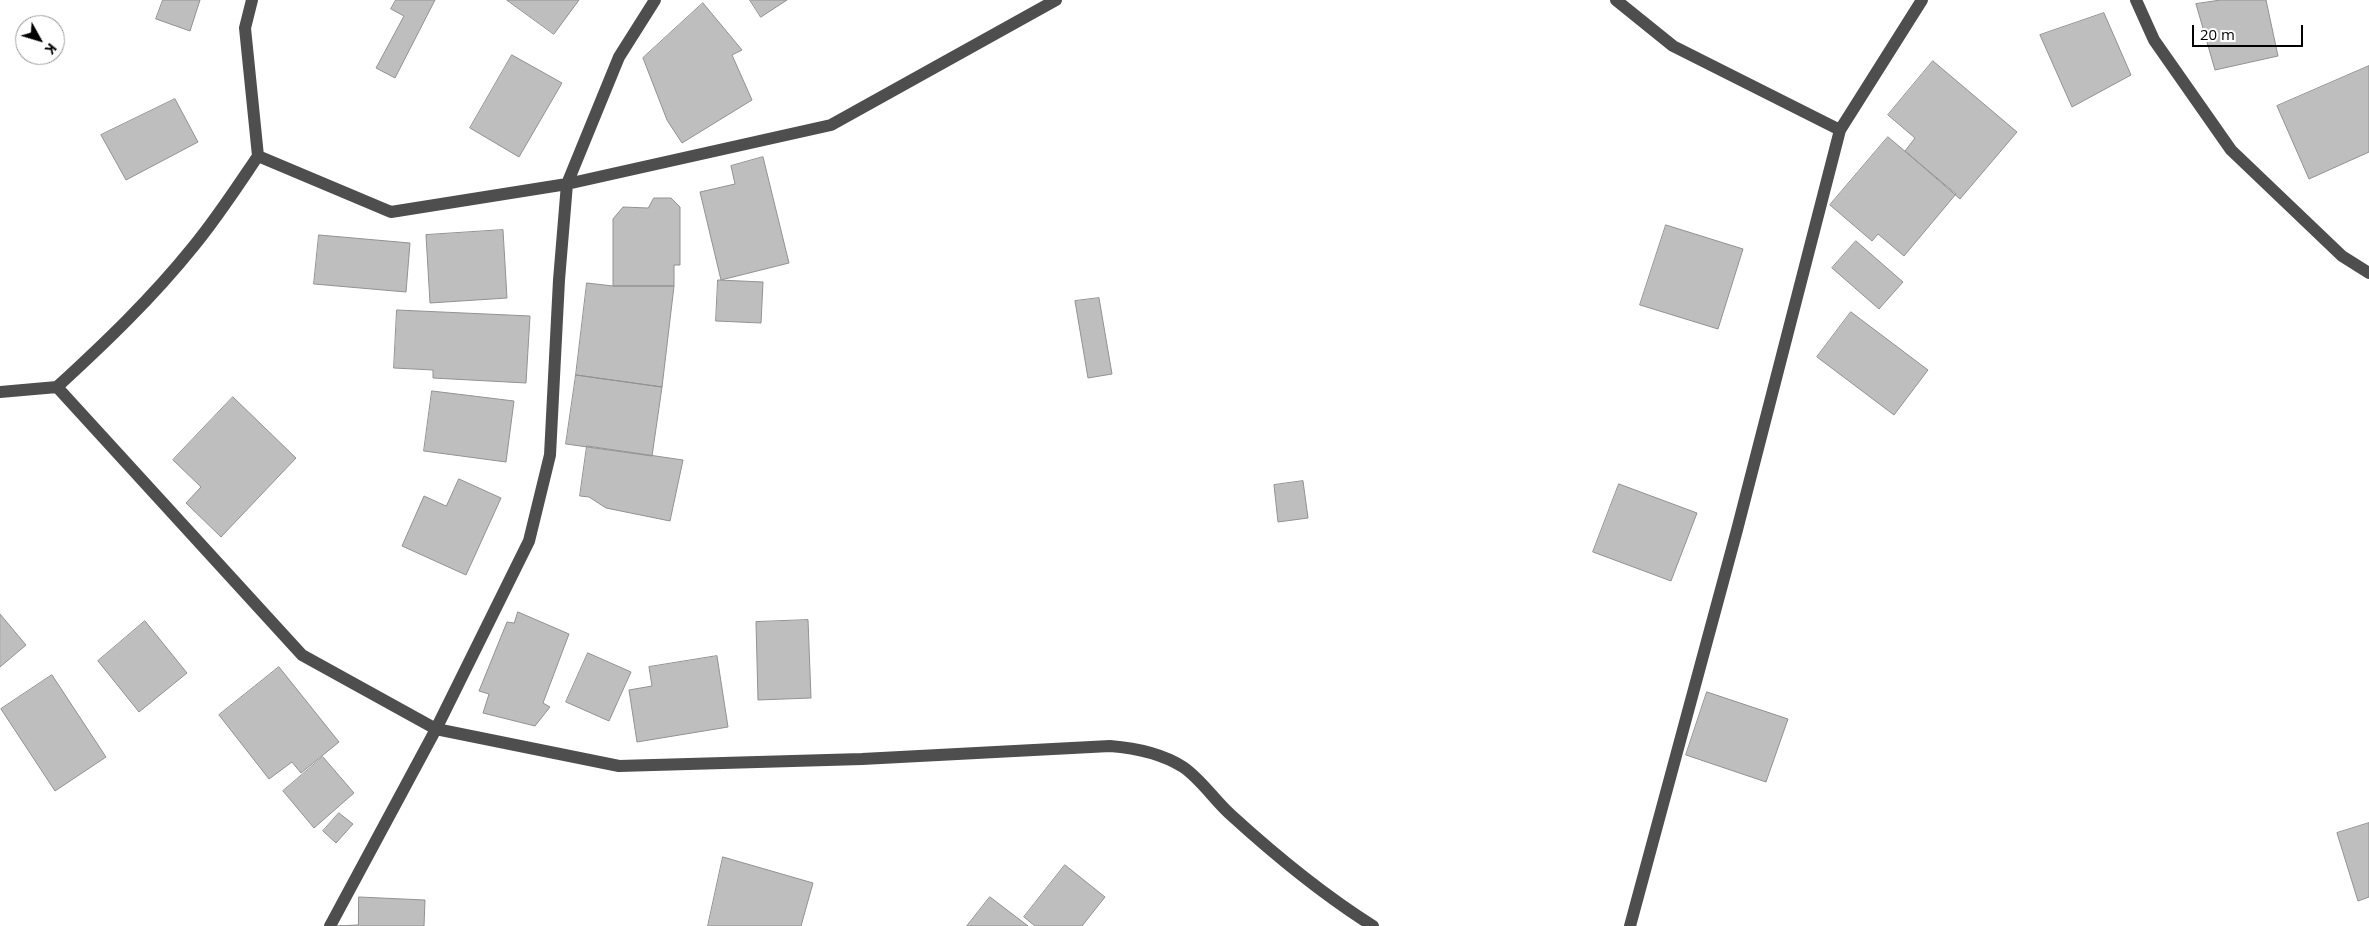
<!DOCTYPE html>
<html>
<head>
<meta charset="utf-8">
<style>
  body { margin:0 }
  #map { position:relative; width:2369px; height:926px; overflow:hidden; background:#fff; font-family:"Open Sans",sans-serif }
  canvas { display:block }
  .north { position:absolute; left:15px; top:15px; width:50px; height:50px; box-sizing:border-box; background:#fff; border:1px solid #999; border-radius:50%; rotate:129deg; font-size:14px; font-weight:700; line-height:20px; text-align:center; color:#000 }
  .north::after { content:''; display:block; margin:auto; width:18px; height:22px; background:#000; clip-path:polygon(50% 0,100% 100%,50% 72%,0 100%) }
  .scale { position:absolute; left:2192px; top:25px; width:111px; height:22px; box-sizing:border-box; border:2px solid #000; border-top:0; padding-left:6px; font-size:15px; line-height:18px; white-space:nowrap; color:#000; -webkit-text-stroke:4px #fff; paint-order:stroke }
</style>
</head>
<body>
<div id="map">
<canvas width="2369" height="926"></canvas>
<div class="north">K</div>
<div class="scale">20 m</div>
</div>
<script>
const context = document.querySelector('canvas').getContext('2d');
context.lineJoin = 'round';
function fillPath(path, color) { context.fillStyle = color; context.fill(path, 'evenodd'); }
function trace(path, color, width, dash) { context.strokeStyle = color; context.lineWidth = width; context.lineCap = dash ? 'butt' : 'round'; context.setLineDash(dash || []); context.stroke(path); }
const building = new Path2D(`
  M163 0H200L190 31 156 19Z
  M396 0H435L395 78 376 68 404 16 391 9Z
  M507 0H579L554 34Z
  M750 0H787L761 17Z
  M2221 0H2266L2278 56 2215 70 2196 4Z
  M703 3 742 50 732 55 752 100 682 143 667 120 643 58Z
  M2104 13 2131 75 2072 107 2040 35Z
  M512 55 562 83 519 157 470 128Z
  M1933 61 2017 132 1960 199 1905 151 1915 138 1888 115Z
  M2369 66V152L2309 179 2277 106Z
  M175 99 198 142 126 180 101 135Z
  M1888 137 1956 194 1904 256 1878 234 1872 241 1830 205Z
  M763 157 789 263 721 280 700 192 735 184 731 166Z
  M654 198H671L680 207V265H674V286H613V219L623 207 648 208Z
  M1666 225 1743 249 1718 329 1640 305Z
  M503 230 507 298 430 303 426 235Z
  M319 235 410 243 406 292 314 284Z
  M1856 241 1903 282 1879 309 1832 268Z
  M718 280 763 282 761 323 716 321Z
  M587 283 613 286H674L662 387 576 375Z
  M1099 298 1112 374 1088 378 1075 301Z
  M397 310 530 316 526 383 433 378V370L394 368Z
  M1851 312 1928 370 1894 415 1817 357Z
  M576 375 662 387 652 456 566 444Z
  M432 391 514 401 506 462 424 451Z
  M233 397 296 458 221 537 186 503 201 487 173 460Z
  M587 446 683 460 670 521 606 508 589 497 580 496Z
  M459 479 501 498 466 575 402 546 424 496 446 506Z
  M1303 481 1308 518 1278 522 1274 485Z
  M1619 484 1697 513 1671 581 1593 552Z
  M518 612 569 634 543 703 550 707 535 726 483 713 489 694 479 691 507 622 514 623Z
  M0 614 26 645 0 667Z
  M808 620 811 698 758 700 756 622Z
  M145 621 187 673 139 712 98 661Z
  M588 653 631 672 609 721 566 702Z
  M717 656 728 727 637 742 629 690 652 686 649 667Z
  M279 667 339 742 301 773 292 762 269 779 219 715Z
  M52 675 106 757 55 791 1 709Z
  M1707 692 1788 719 1766 782 1686 755Z
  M323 757 354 793 314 828 283 791Z
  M339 813 353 824 336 843 323 831Z
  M2369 823V897L2358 901 2337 833Z
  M723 857 813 883 801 926H708Z
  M1065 865 1105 897 1082 926H1035L1024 917Z
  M359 897 425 900 424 926H336L358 925Z
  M990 897 1028 926H967Z`);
const minor = new Path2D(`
  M252 0 245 28 258 156 391 212 567 184 831 125 1056 0
  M1616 0 1673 46 1840 130
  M2136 0 2154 40 2231 150 2342 256 2369 273
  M57 387C105 343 152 298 193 247 217 218 237 187 258 156
  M0 392 57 387 302 655 436 729 619 766 862 759 1110 746C1136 748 1161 753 1183 767 1201 779 1215 801 1231 815 1276 856 1322 894 1373 926
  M330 926 436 729 529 541 550 455 559 280 567 184 619 57 655 0
  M1630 926 1737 530 1840 130 1922 0`);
fillPath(building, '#bebebe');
trace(building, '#929292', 1);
trace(minor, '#4e4e4e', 12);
</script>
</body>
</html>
